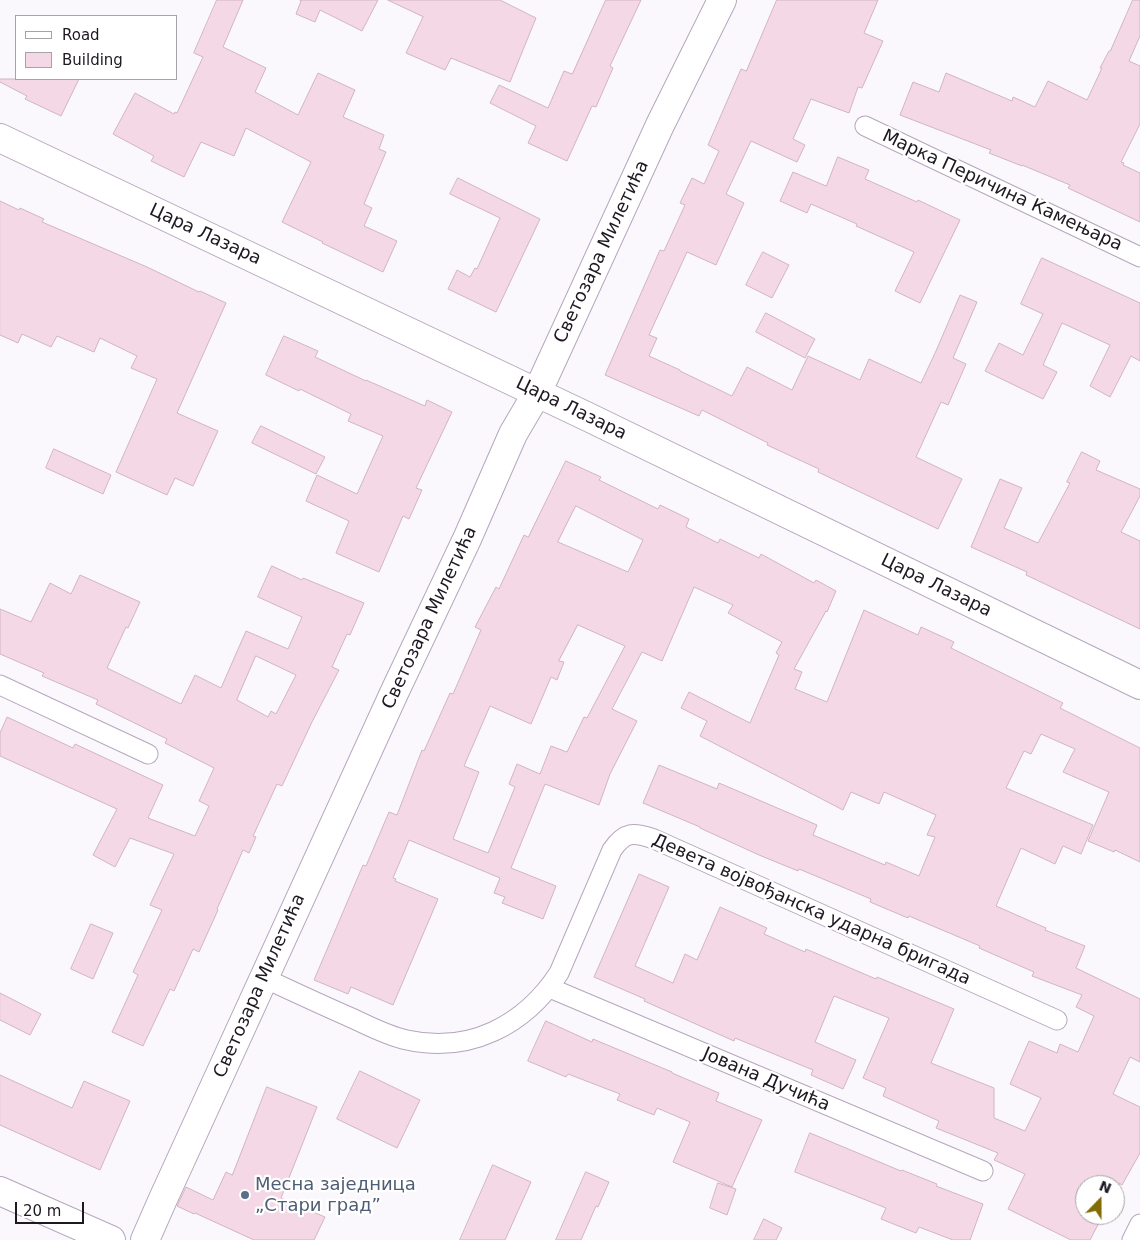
<!DOCTYPE html>
<html>
<head>
<meta charset="utf-8">
<style>
  body { margin:0 }
  #map { position:relative; width:1140px; height:1240px; overflow:hidden; background:#fbf8fd; font-family:"DejaVu Sans",sans-serif }
  canvas { display:block }
  .legend { position:absolute; left:15px; top:15px; width:162px; height:65px; box-sizing:border-box; background:#fff; border:1px solid #a5a3a6; margin:0; padding:6px 9px; list-style:none; font-size:15px; color:#1e1821 }
  .legend li { display:flex; align-items:center; gap:10px; height:25px }
  .legend b { width:25px; border:1px solid #a5a3a6 }
  .north { position:absolute; left:1075px; top:1175px; width:50px; height:50px; box-sizing:border-box; background:#fff; border:1px solid #a5a3a6; border-radius:50%; rotate:22deg; font-size:14px; font-weight:700; line-height:20px; text-align:center; color:#1e1821 }
  .north::after { content:''; display:block; margin:auto; width:18px; height:22px; background:#806b04; clip-path:polygon(50% 0,100% 100%,50% 72%,0 100%) }
  .scale { position:absolute; left:15px; top:1202px; width:69px; height:22px; box-sizing:border-box; border:2px solid #1e1821; border-top:0; padding-left:6px; font-size:15px; line-height:18px; white-space:nowrap; color:#1e1821; -webkit-text-stroke:4px #fff; paint-order:stroke }
</style>
</head>
<body>
<div id="map">
<canvas width="1140" height="1240"></canvas>
<ul class="legend">
<li><b style="height:6px;background:#fff"></b>Road</li>
<li><b style="height:14px;background:#f5d8e6"></b>Building</li>
</ul>
<div class="north">N</div>
<div class="scale">20 m</div>
</div>
<script>
const context = document.querySelector('canvas').getContext('2d');
context.lineJoin = 'round';
function fillPath(path, color) { context.fillStyle = color; context.fill(path, 'evenodd'); }
function trace(path, color, width, dash) { context.strokeStyle = color; context.lineWidth = width; context.lineCap = dash ? 'butt' : 'round'; context.setLineDash(dash || []); context.stroke(path); }
function drawText(font, color, halo, rows, align = 'center') {
  context.font = font + ' "DejaVu Sans",sans-serif'; context.lineWidth = 4.5; context.setLineDash([]); context.textBaseline = 'middle'; context.strokeStyle = halo; context.fillStyle = color; for (const [text, x, y, turn = 0] of rows) {
    context.save(); context.translate(x, y); context.rotate((+turn || 0) * Math.PI / 180); context.textAlign = isNaN(turn) ? turn : align; if (halo) context.strokeText(text, 0, 0); context.fillText(text, 0, 0); context.restore();
  }
}
const building = new Path2D(`
  M217 0H243L223 47 266 68 255 92 298 115 318 73 355 90 343 117 384 135 379 149 386 152 364 204 372 208 364 226 397 241 383 272 322 243 323 242 282 222 311 162 246 128 234 156 201 142 184 177 151 161 154 156 113 134 135 93 174 114 175 112 177 113 203 57 194 53Z
  M300 0H378L362 31 320 10 315 22 296 14 301 1Z
  M388 0H500L536 18 510 82 451 58 445 70 406 53 423 17Z
  M606 0H641L610 66 613 68 596 107 592 106 567 161 528 143 536 126 490 103 499 85 548 108 564 71 572 74Z
  M777 0H878L864 33 883 41 862 88 858 87 849 113 811 99 793 139 805 145 797 162 751 141 726 194 744 203 716 265 687 252 649 335 657 338 649 356 680 370V371L732 396 747 367 792 390 808 356 860 380 869 359 921 383 936 351 960 295 977 302 953 358 966 364 948 405 941 402 916 457 962 479 938 529 818 472 819 469 767 445 768 443 702 410 699 416 605 375 660 250 664 251 685 205 680 203 692 178 704 184 719 151 708 145 741 69 746 71Z
  M1133 0H1140V36L1129 61 1140 66V124L1121 162 1124 163 1123 165 1140 173V222L1068 188 1070 185 1022 165V166L989 153 991 150 900 115 913 82 939 92 946 73 1012 101 1013 97 1035 107 1048 81 1087 100 1102 68H1100L1109 51H1110Z
  M0 79H79L61 116 25 99 27 96 0 82Z
  M838 157 869 170 865 179 917 202 918 200 960 220 920 303 895 291 914 252 856 226 857 224 811 204 807 213 780 201 793 172 826 186Z
  M458 178 540 219 496 312 448 289 457 270 470 277 475 268 477 269 500 218 450 194Z
  M0 201 19 210 20 208 44 219 42 222 147 267 199 292 200 291 226 303 177 413 218 431 193 486 175 478 167 495 116 472 157 379 131 368 137 356 100 338 94 352 57 336 51 347 22 334 18 343 0 335Z
  M763 252 789 265 772 298 746 285Z
  M1042 258 1140 303V361L1131 356 1110 397 1090 386 1110 345 1062 323 1043 365 1057 372 1043 399 985 371 999 343 1023 355 1043 314 1021 304Z
  M766 313 815 339 805 358 756 332Z
  M284 336 318 351 315 357 366 381V380L425 406 427 400 452 412 416 488 422 490 409 519 403 516 379 572 336 553 349 521 306 501 317 475 357 494 383 436 348 421 351 414 300 389 299 391 266 375Z
  M261 426 325 457 316 474 252 443Z
  M54 449 111 475 103 494 46 468Z
  M1082 452 1100 461 1096 470 1140 489V496L1121 532 1140 541V629L1026 575 1027 572 971 547 1000 479 1022 488 1004 528 1038 543 1070 483 1067 482Z
  M566 461 601 477 599 480 658 509 660 505 689 519 686 527 718 543 720 539 759 558 761 554 814 583 816 580 836 591 827 612 826 611 794 669 802 672 795 689 827 702 864 610 918 635 921 627 954 642 951 648 1063 703 1060 708 1140 748V862L1115 850 1114 852 1088 841 1109 792 1063 772 1075 749 1041 734 1031 754 1024 751 1006 788 1093 825 1081 854 1063 846 1055 864 1021 848 996 906 1046 928 1045 930 1085 946 1076 968 1140 999V1062L1130 1057 1113 1094 1140 1107V1153L1122 1185 1119 1183 1115 1191V1185H1085V1215H1103L1090 1240H1071L1008 1209 1025 1174 994 1160 998 1153 936 1128 939 1121 883 1096 886 1088 863 1078 889 1018 834 996 815 1042 856 1060 843 1089 811 1075 813 1070 735 1038 734 1041 644 1001 645 999 594 977 639 874 669 887 635 966 673 983 685 954 697 960 720 907 767 928 764 934 805 952 806 949 876 979 877 977 954 1009 931 1063 994 1088V1118L1025 1131 1041 1098 1010 1084 1029 1041 1057 1053 1060 1044 1078 1052 1094 1016 1076 1007 1082 995 1032 976 1034 972 979 948 980 946 909 916 908 918 870 902 871 899 799 869 798 871 759 855 700 828V827L643 803 659 765 717 789 719 783 817 825 813 835 885 865 886 862 919 876 935 837 927 835 936 815 884 792 879 804 851 792 843 810 700 736 707 721 681 708 689 692 750 723 779 655 776 653 782 642 728 613 733 605 694 587 662 661 642 652 612 709 637 721 610 774 599 805 545 784 511 868 556 886 543 919 502 903 505 897 494 893 500 878 409 840 393 878 396 879 395 881 438 899 393 1005 351 987 348 994 314 980 363 865 366 866 389 812 397 815 422 750 424 751 450 693 453 694 481 630 475 627 496 587 499 589 524 535 528 537ZM576 506 643 540 628 572 558 542ZM578 625 625 646 587 718 584 717 567 752 551 746 540 774 517 764 509 784 515 787 488 853 453 839 479 772 464 766 490 706 531 724 551 677 557 680 564 662 559 661Z
  M272 566 302 580 303 578 364 603 350 635 347 634 332 667 339 670 312 722 282 786 277 784 253 836 256 837 249 853 243 850 217 909 218 910 199 952 193 949 174 991 170 989 143 1046 112 1032 138 975 133 972 162 910 150 905 174 854 130 838 115 867 93 855 117 809 0 756V733L7 717 73 748 75 744 163 785 148 818 195 836 209 806 199 801 214 768 165 743 167 739 96 704 98 700 42 676 44 673 0 654V609L31 622 50 583 71 594 80 575 140 602 128 628 126 627 107 668 181 704 195 675 221 688 246 631 288 649 302 617 258 597ZM256 656 296 675 276 714 271 711 268 717 237 700Z
  M91 924 113 933 93 979 71 969Z
  M0 993 41 1014 30 1035 0 1020Z
  M546 1021 592 1042 593 1039 672 1072V1073L719 1093 716 1101 762 1120 732 1187 673 1162 690 1122 657 1108 654 1115 617 1100 620 1094 568 1074 566 1077 528 1061Z
  M360 1071 420 1100 397 1148 337 1119Z
  M0 1075 72 1108 84 1081 130 1101 100 1170 0 1125Z
  M267 1087 317 1107 281 1198 325 1217 314 1240H254L195 1213 194 1214 177 1206 186 1187 213 1200 226 1172 232 1175Z
  M810 1133 901 1171 902 1170 937 1184 936 1186 983 1204 970 1240H953L919 1227 916 1233 881 1219 886 1208 795 1172Z
  M493 1165 531 1182 505 1240H460Z
  M586 1172 609 1182 598 1207 596 1206 581 1240H556Z
  M718 1183 736 1189 727 1215 710 1208Z
  M764 1219 782 1228 776 1240H754Z`);
const street = new Path2D(`
  M865 126 1140 257
  M0 685 148 754
  M264 978C294 992 324 1006 354 1019 371 1027 388 1036 407 1040 470 1054 525 1025 559 973L612 850C625 831 634 832 654 839L1057 1020
  M550 988 983 1171
  M1132 1240 1140 1224`);
const secondary = new Path2D(`
  M0 138 586 416 1140 685
  M0 1191 111 1240
  M145 1240 163 1199 395 691 467 539 513 434 537 393 660 125 722 0`);
const markers = [
  [245,1195,5,"#5c6f8a"]
];
const streetNames = [
  ["Марка Перичина Камењара",1002,191,25],
  ["Цара Лазара",205,235,25],
  ["Светозара Милетића",602,252,-65],
  ["Цара Лазара",571,409,26],
  ["Цара Лазара",936,586,26],
  ["Светозара Милетића",430,618,-65],
  ["Девета војвођанска ударна бригада",811,910,24],
  ["Светозара Милетића",260,986,-66],
  ["Јована Дучића",766,1080,23]
];
const serviceNames = [
  ["Месна заједница",255,1185],
  ["„Стари град”",255,1206]
];
fillPath(building, '#f5d8e6');
trace(building, '#d1b4c2', 1);
trace(street, '#b6a6be', 21);
trace(secondary, '#b6a6be', 30);
trace(street, '#fff', 19);
trace(secondary, '#fff', 28);
for (const [x, y, r, color] of markers) { const dot = new Path2D(); dot.arc(x, y, r, 0, 2 * Math.PI); context.fillStyle = color; context.fill(dot); trace(dot, '#fff', 2); }
drawText('18px', '#1e1821', '#fff', streetNames);
drawText('18px', '#4e5e75', '#fff', serviceNames, 'left');
</script>
</body>
</html>
